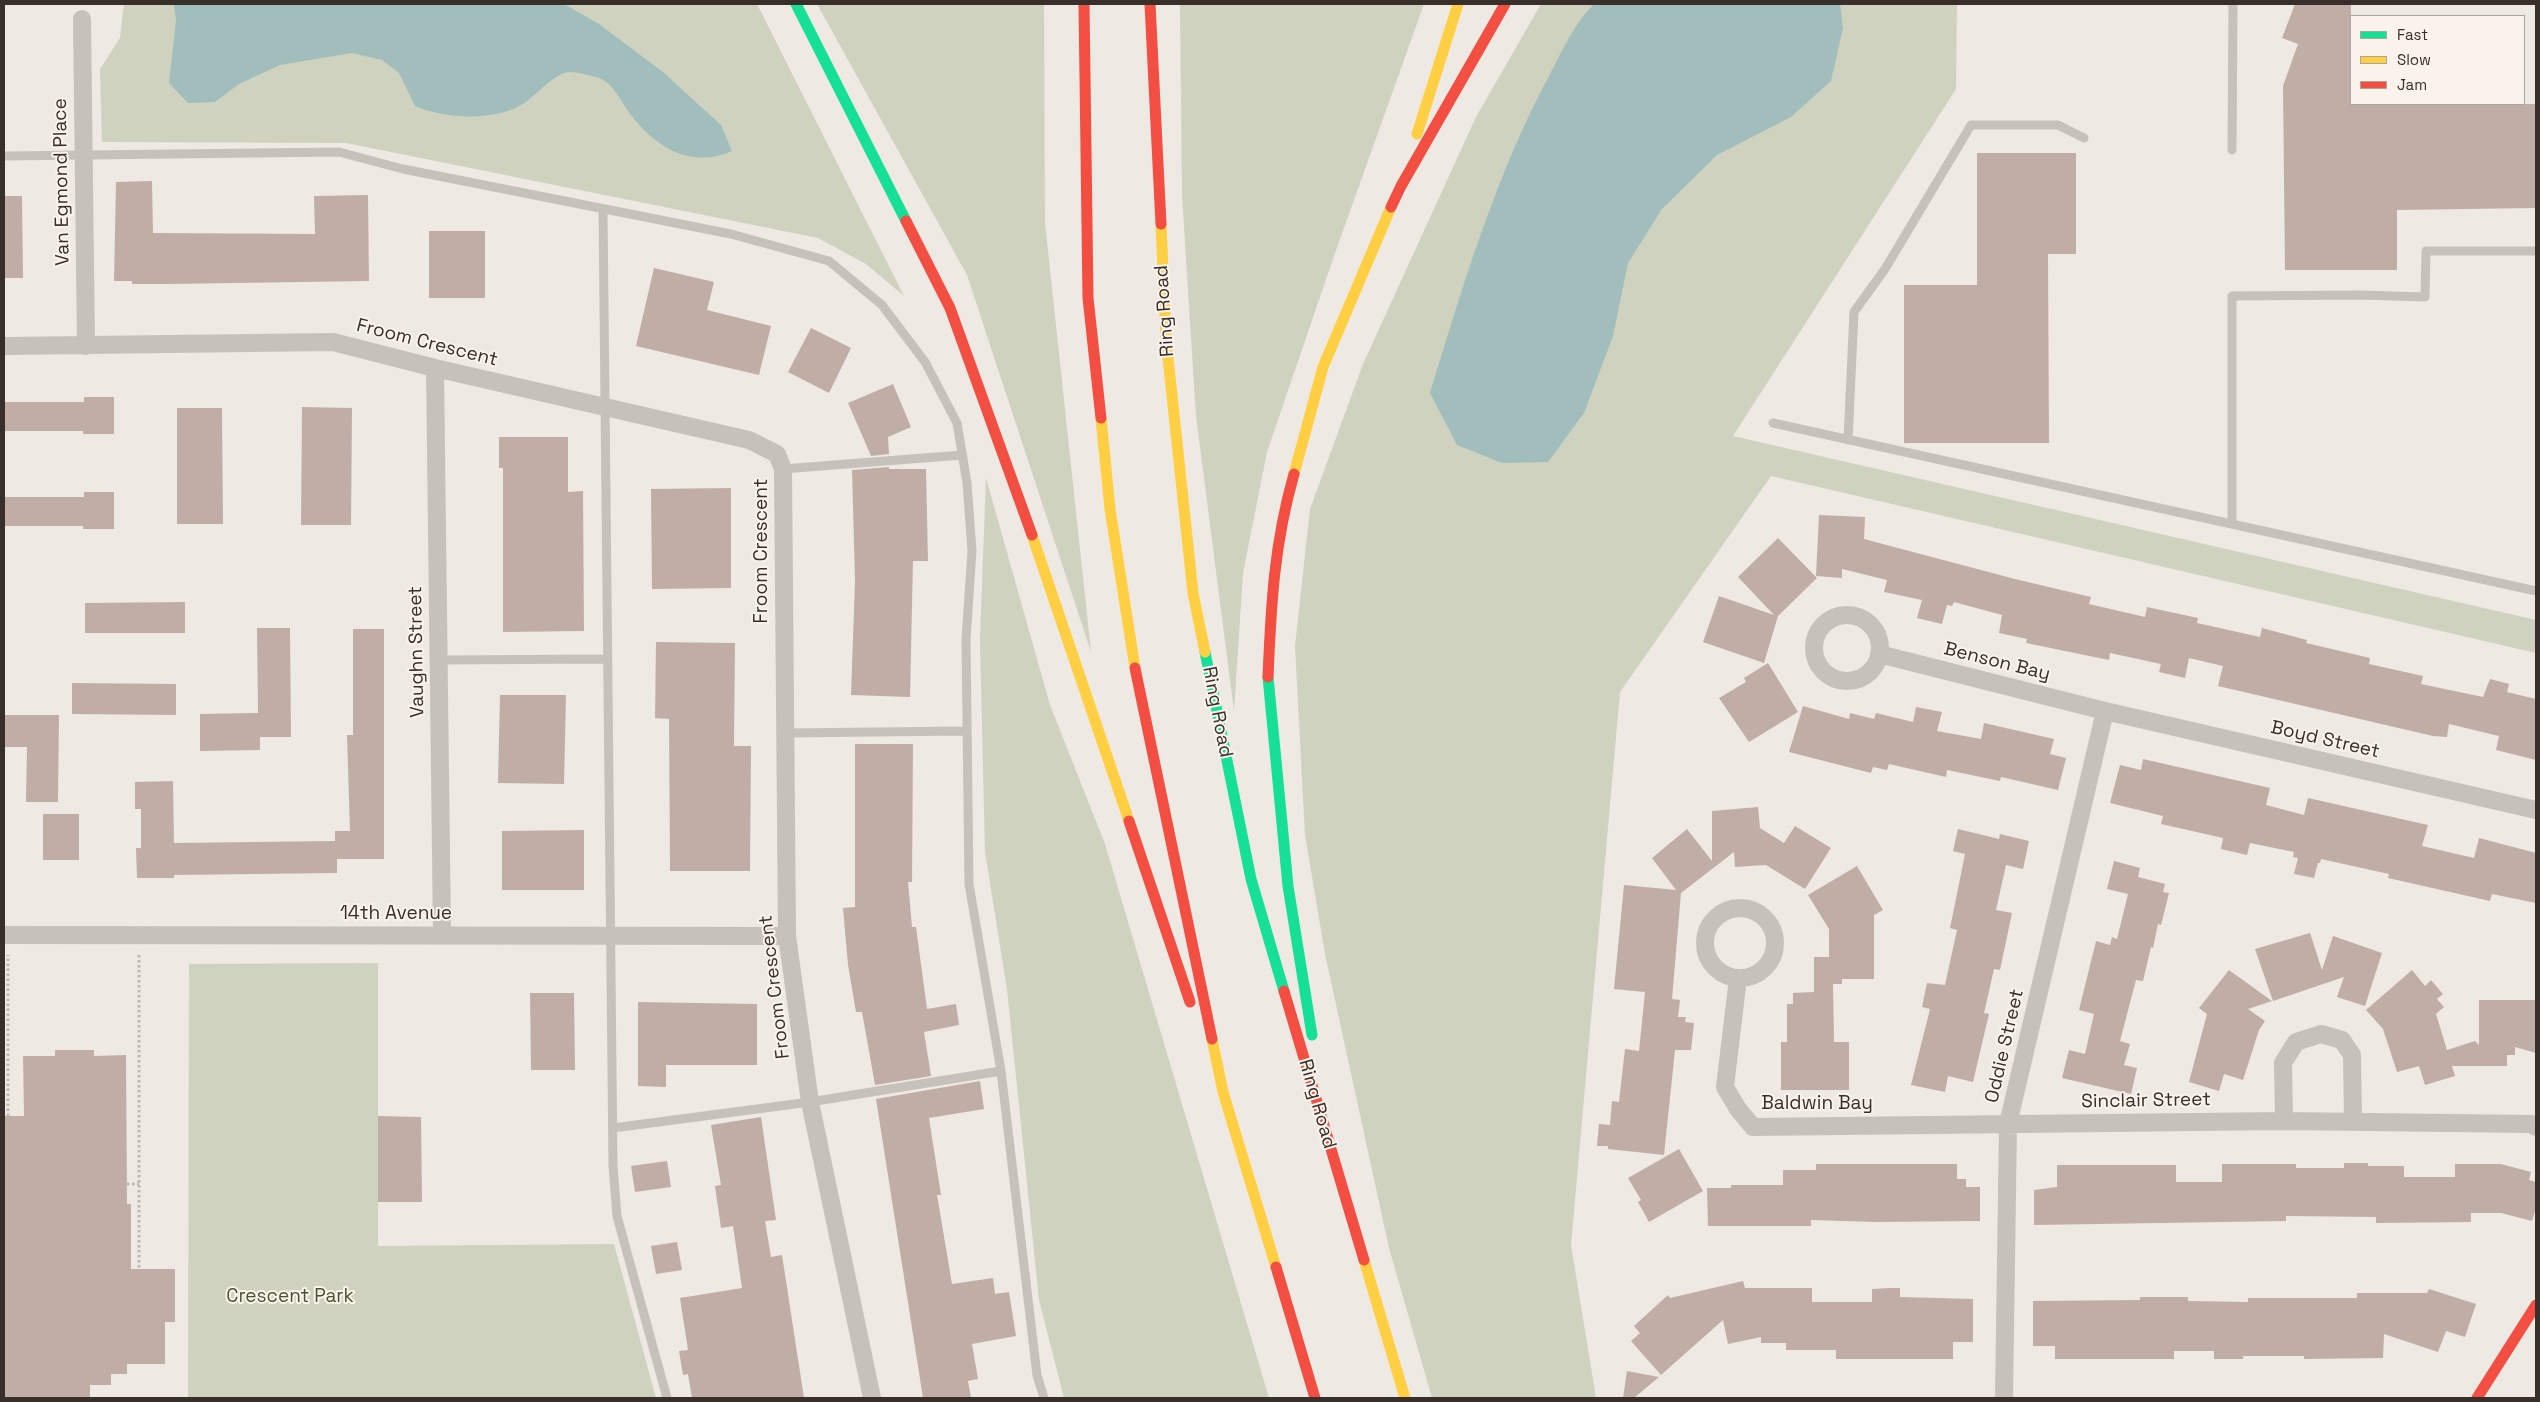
<!DOCTYPE html>
<html>
<head>
<meta charset="utf-8">
<style>
  body { margin:0 }
  #map { position:relative; width:2540px; height:1402px; overflow:hidden; background:#eee9e3; font-family:"Space Grotesk",sans-serif }
  canvas { display:block }
  .frame { position:absolute; inset:0; border:5px solid #382e2a; pointer-events:none }
  .legend { position:absolute; left:2350px; top:15px; width:175px; height:90px; box-sizing:border-box; background:#f9f3ec; border:1px solid #aca49e; margin:0; padding:6px 9px; list-style:none; font-size:15px; color:#382e2a }
  .legend li { display:flex; align-items:center; gap:10px; height:25px }
  .legend b { width:25px; border:1px solid #aca49e }
</style>
</head>
<body>
<div id="map">
<canvas width="2540" height="1402"></canvas>
<div class="frame"></div>
<ul class="legend">
<li><b style="height:6px;background:#16e098"></b>Fast</li>
<li><b style="height:6px;background:#ffcf43"></b>Slow</li>
<li><b style="height:6px;background:#f24e42"></b>Jam</li>
</ul>
</div>
<script>
const context = document.querySelector('canvas').getContext('2d');
context.lineJoin = 'round';
function fillPath(path, color) { context.fillStyle = color; context.fill(path, 'evenodd'); }
function trace(path, color, width, dash) { context.strokeStyle = color; context.lineWidth = width; context.lineCap = dash ? 'butt' : 'round'; context.setLineDash(dash || []); context.stroke(path); }
function drawText(font, color, halo, rows, align = 'center') {
  context.font = font + ' "Space Grotesk",sans-serif'; context.lineWidth = 4; context.setLineDash([]); context.textBaseline = 'middle'; context.strokeStyle = halo; context.fillStyle = color; for (const [text, x, y, turn = 0] of rows) {
    context.save(); context.translate(x, y); context.rotate((+turn || 0) * Math.PI / 180); context.textAlign = isNaN(turn) ? turn : align; if (halo) context.strokeText(text, 0, 0); context.fillText(text, 0, 0); context.restore();
  }
}
const green = new Path2D(`
  M124 4H757L904 296 866 264 818 238 346 143 102 142 100 69 120 38Z
  M817 4H1044L1045 223 1091 652 967 275Z
  M1180 4H1424L1334 256 1267 452 1243 573 1234 711 1196 416 1182 195Z
  M1541 4H1957L1956 89 1733 436 2536 620V653L1771 476 1620 692 1571 1245 1596 1398H1432L1389 1248 1325 954 1305 835 1295 646 1310 509 1363 364 1476 117Z
  M986 478 1050 705 1105 844 1269 1398H1064L1039 1300 1007 989 985 852 980 639Z
  M378 963V1246L614 1244 656 1398H188L189 964Z`);
const water = new Path2D(`
  M174 4H564L599 24 663 72 721 125 732 151C692 169 656 148 631 115 621 102 613 81 596 77 587 75 578 72 569 72 555 73 537 94 526 102 498 122 444 119 415 106L399 73 382 60 352 53 280 65 239 84 215 102 188 103 169 83 176 20Z
  M1594 4H1840L1843 28 1831 81 1791 117 1717 155 1662 209 1628 263 1613 336 1584 413 1548 462 1502 463 1457 445 1430 393C1463 285 1496 174 1550 74 1563 49 1574 24 1594 4Z`);
const building = new Path2D(`
  M2295 4H2351V104H2536V208L2397 210V270H2285L2283 86 2298 44 2282 38Z
  M1977 153H2076V254H2048L2049 443H1904V285H1977Z
  M152 181 153 233 315 234 314 196 368 195 369 281 167 284H132V281H114L116 182Z
  M4 196H22L23 278H4Z
  M429 231H485V298H429Z
  M654 268 714 282 707 310 771 326 759 375 636 346Z
  M811 328 851 348 829 393 788 372Z
  M893 384 911 427 888 437 889 454 871 456 848 403Z
  M84 397H114V434H83V431H4V402H84Z
  M302 407 352 408 351 525H301Z
  M177 408H222L223 524H177Z
  M499 437H568V492L583 491 584 631 503 632V468H499Z
  M889 467V469H926L928 561H913L910 697 851 695 855 581 852 470Z
  M731 488V588L652 589 651 489Z
  M84 492H114V529H83V526H4V497H84Z
  M1819 515 1865 517 1864 539 2015 579 2091 597 2089 604 2145 617 2147 607 2198 618 2197 623 2260 637 2262 628 2307 640 2306 643 2370 658 2369 664 2423 676 2421 684 2483 697 2490 679 2509 684 2507 692 2536 699V760L2496 750 2499 736 2449 724 2447 737 2433 736 2218 686 2223 666 2189 658 2185 678 2159 672 2161 664 2110 653 2109 660 2026 643 2027 639 1999 633 2002 615 1954 602 1952 606 1947 605 1942 624 1917 618 1922 600 1884 592 1887 580 1842 569V578L1816 576Z
  M1778 538 1817 578 1778 616 1764 663 1703 642 1719 596 1774 615 1738 577Z
  M185 602V633H85V603Z
  M257 628H290L291 737H260V750L200 751V714L258 713Z
  M353 629H384V859H337V873L174 875V878H137L136 848H141V809H135V782L173 781 174 843 335 841V831H350L347 735H353Z
  M656 642 735 643 734 746H751L750 871H670L669 719 655 718Z
  M1768 663 1798 712 1749 742 1719 698 1746 682 1744 678Z
  M72 683 176 684V715L72 714Z
  M500 695H566L564 784 498 783Z
  M1803 706 1849 719 1850 713 1874 719 1876 713 1913 722 1916 707 1942 712 1937 731 1981 739 1984 723 2054 739 2050 754 2066 758 2058 790 2001 777 2000 781 1947 770 1946 777 1889 764 1887 770 1873 767 1871 773 1789 752Z
  M4 715H59L58 802H26L27 747H4Z
  M855 744H913L912 882H908L912 927H916L927 1009 956 1004 959 1025 924 1032 931 1076 875 1085 862 1012H856L848 965 843 908 855 907Z
  M2143 759 2270 788 2266 805 2304 815 2308 798 2428 825 2422 846 2474 858 2479 838 2536 853V903L2492 894 2490 901 2388 878 2389 874 2321 859 2320 863H2318L2314 878 2294 874 2298 858 2293 857 2294 852 2250 843 2247 855 2221 849 2223 838 2161 824 2163 816 2110 803 2120 765 2141 770Z
  M1758 807 1760 828 1784 843 1795 826 1831 848 1805 889 1766 865 1735 867 1734 852 1681 893 1672 999 1680 1000 1678 1017H1686L1685 1022 1694 1023 1691 1050H1675L1664 1155 1608 1149V1146H1597L1599 1124 1610 1125 1612 1101 1619 1102 1625 1049 1639 1051 1645 992 1614 989 1624 885 1676 890 1652 858 1687 829 1712 861V811Z
  M43 814H79V860H43Z
  M1958 829 1999 839 2000 834 2029 841 2023 869 2006 865 1996 910 2012 913 2000 970 1994 969 1984 1013 1989 1014 1973 1082 1948 1076 1945 1092 1911 1085 1930 1009 1922 1007 1927 983 1945 985 1957 930 1950 928 1965 854 1953 851Z
  M584 830V890H502V831Z
  M2114 861 2140 868 2138 877 2165 884 2163 892 2169 893 2161 925 2158 924 2153 948 2151 947 2143 981 2136 980 2120 1041 2130 1044 2124 1065 2137 1068 2131 1094 2062 1078 2069 1050 2085 1054 2089 1036 2094 1014 2079 1010 2096 941 2110 945 2112 937 2117 939 2128 894 2107 889Z
  M1857 866 1883 910 1874 915V979H1842V984H1833L1834 1042H1849V1090H1781V1042H1787V1004H1793V993L1814 992V957H1829V929L1808 895Z
  M2310 933 2322 970 2333 936 2382 953 2365 1006 2337 997 2344 977 2273 1001 2255 949Z
  M2229 970 2272 1001 2248 1009 2265 1021 2259 1030 2243 1080 2224 1074 2219 1091 2189 1082 2207 1014 2199 1008Z
  M2412 970 2425 986 2431 980 2443 994 2437 999 2444 1007 2436 1014 2447 1050 2475 1041 2479 1045V1000H2536V1053L2515 1047V1055H2507V1066H2452L2455 1076 2425 1085 2419 1066 2397 1072 2383 1029 2366 1010Z
  M530 993H574L575 1070H531Z
  M638 1002 757 1004V1065H666V1087L638 1086Z
  M55 1050H94V1056L126 1055 127 1204H131V1269H175V1322H165V1364H127V1374H111V1385H90V1398H4V1116H24L23 1056H55Z
  M980 1081 984 1109 929 1118 941 1195H937L952 1284 993 1278 995 1294 1009 1292 1016 1336 972 1344 978 1379 968 1381 971 1398H923L876 1099Z
  M378 1116 421 1117 422 1202H378Z
  M761 1117 776 1220 765 1221 771 1257 782 1255 804 1398H692L688 1374 683 1375 679 1351 688 1350 680 1298 742 1288 733 1226 721 1228 715 1186 721 1185 711 1125Z
  M1679 1149 1703 1191 1649 1222 1638 1202 1641 1200 1628 1178Z
  M667 1161 671 1187 635 1192 631 1166Z
  M2344 1163H2368V1166H2404V1177H2455V1164H2501L2531 1172 2529 1180 2536 1182V1208L2532 1221 2501 1213H2471V1222L2376 1223V1217L2286 1216V1221L2034 1225V1190L2057 1187V1165H2176V1182H2222V1164H2296V1168H2344Z
  M1816 1164H1957V1179H1966V1187H1980V1221L1875 1222 1811 1220V1226H1708L1707 1188H1731V1185H1783V1170H1816Z
  M677 1242 682 1270 656 1274 651 1246Z
  M1743 1281 1745 1288H1812V1302H1872V1289L1889 1288H1900V1297L1973 1299V1342H1953V1359H1836V1350H1786V1343H1761V1337L1728 1344 1723 1320 1661 1375 1631 1341 1640 1333 1634 1326 1668 1295 1670 1298Z
  M2429 1289 2476 1304 2465 1337 2446 1331 2438 1352 2384 1334 2383 1358 2304 1359V1356H2243V1359H2214V1351H2174V1359H2055V1346H2033V1301L2140 1300V1297H2188V1301L2248 1302V1298H2357V1293H2427Z
  M1627 1371 1659 1377 1634 1398H1623Z`);
const path = new Path2D(`
  M139 955V1269
  M8 1116V955
  M127 1184H139`);
const lane = new Path2D(`
  M2232 150 2233 4
  M4 156 339 152 403 169 731 234 829 261 882 305 925 362 957 423 967 483 972 551 966 639 969 884 1001 1071 1037 1375 1044 1398
  M603 210 613 1166 617 1216 667 1398
  M1773 423 2536 591
  M1848 440 1854 312 1885 269 1971 125H2058L2084 138
  M783 469 962 455
  M2232 524V296L2361 295 2425 297 2426 251H2536
  M439 660 607 659
  M785 733 966 731
  M613 1128 810 1102 1001 1071`);
const street = new Path2D(`
  M82 19 86 346
  M4 346 333 342 435 368 749 440 777 454 783 469 787 936 810 1102 872 1398
  M435 368 442 935
  M1814 648a33 33 0 1 1 66 0a33 33 0 1 1-66 0Z
  M1879 654 2105 711 2536 810
  M1705 943a35 35 0 1 1 70 0a35 35 0 1 1-70 0Z
  M4 935 787 936
  M1738 978 1725 1087 1738 1109 1753 1127 2284 1121 2532 1124 2536 1127
  M2284 1121 2283 1063 2296 1042 2321 1034 2342 1040 2352 1055 2353 1121
  M2004 1398 2008 1124 2105 711`);
const fast = new Path2D(`
  M796 4 906 221
  M1205 652 1251 879 1284 991
  M1268 677 1288 886 1312 1035`);
const slow = new Path2D(`
  M1417 134 1458 4
  M1161 224 1166 339 1193 593 1205 652
  M1101 418 1110 509 1135 668
  M1294 474 1323 367 1391 207
  M1032 535 1129 821
  M1212 1039 1223 1092 1276 1267
  M1364 1260 1405 1398`);
const jam = new Path2D(`
  M1084 4 1088 298 1101 418
  M1150 4 1161 224
  M1391 207 1401 186 1505 4
  M906 221 950 308 1032 535
  M1135 668 1212 1039
  M1268 677C1271 605 1274 544 1294 474
  M1129 821 1190 1002
  M1284 991 1364 1260
  M1276 1267 1315 1398
  M2477 1398 2536 1305`);
const streetNames = [
  ["Van Egmond Place",62,182,-91],
  ["Ring Road",1165,311,-94],
  ["Froom Crescent",427,343,14],
  ["Froom Crescent",762,551,-90],
  ["Vaughn Street",417,652,-91],
  ["Benson Bay",1997,662,14],
  ["Ring Road",1217,712,79],
  ["Boyd Street",2325,740,13],
  ["14th Avenue",396,914],
  ["Froom Crescent",775,987,-97],
  ["Oddie Street",2005,1046,-77],
  ["Sinclair Street",2146,1101,-1],
  ["Ring Road",1317,1104,74],
  ["Baldwin Bay",1817,1104]
];
const parkNames = [
  ["Crescent Park",290,1297]
];
fillPath(green, '#cfd2be');
fillPath(water, '#a1bebd');
fillPath(building, '#c0aea6');
trace(path, '#bfb9b5', 3, [2.5, 2.5]);
trace(lane, '#c7c1bc', 9);
trace(street, '#c7c1bc', 18);
trace(fast, '#16e098', 11);
trace(slow, '#ffcf43', 11);
trace(jam, '#f24e42', 11);
drawText('19px', '#382e2a', '#f9f3ec', streetNames);
drawText('19px', '#47552f', '#f9f3ec', parkNames);
</script>
</body>
</html>
